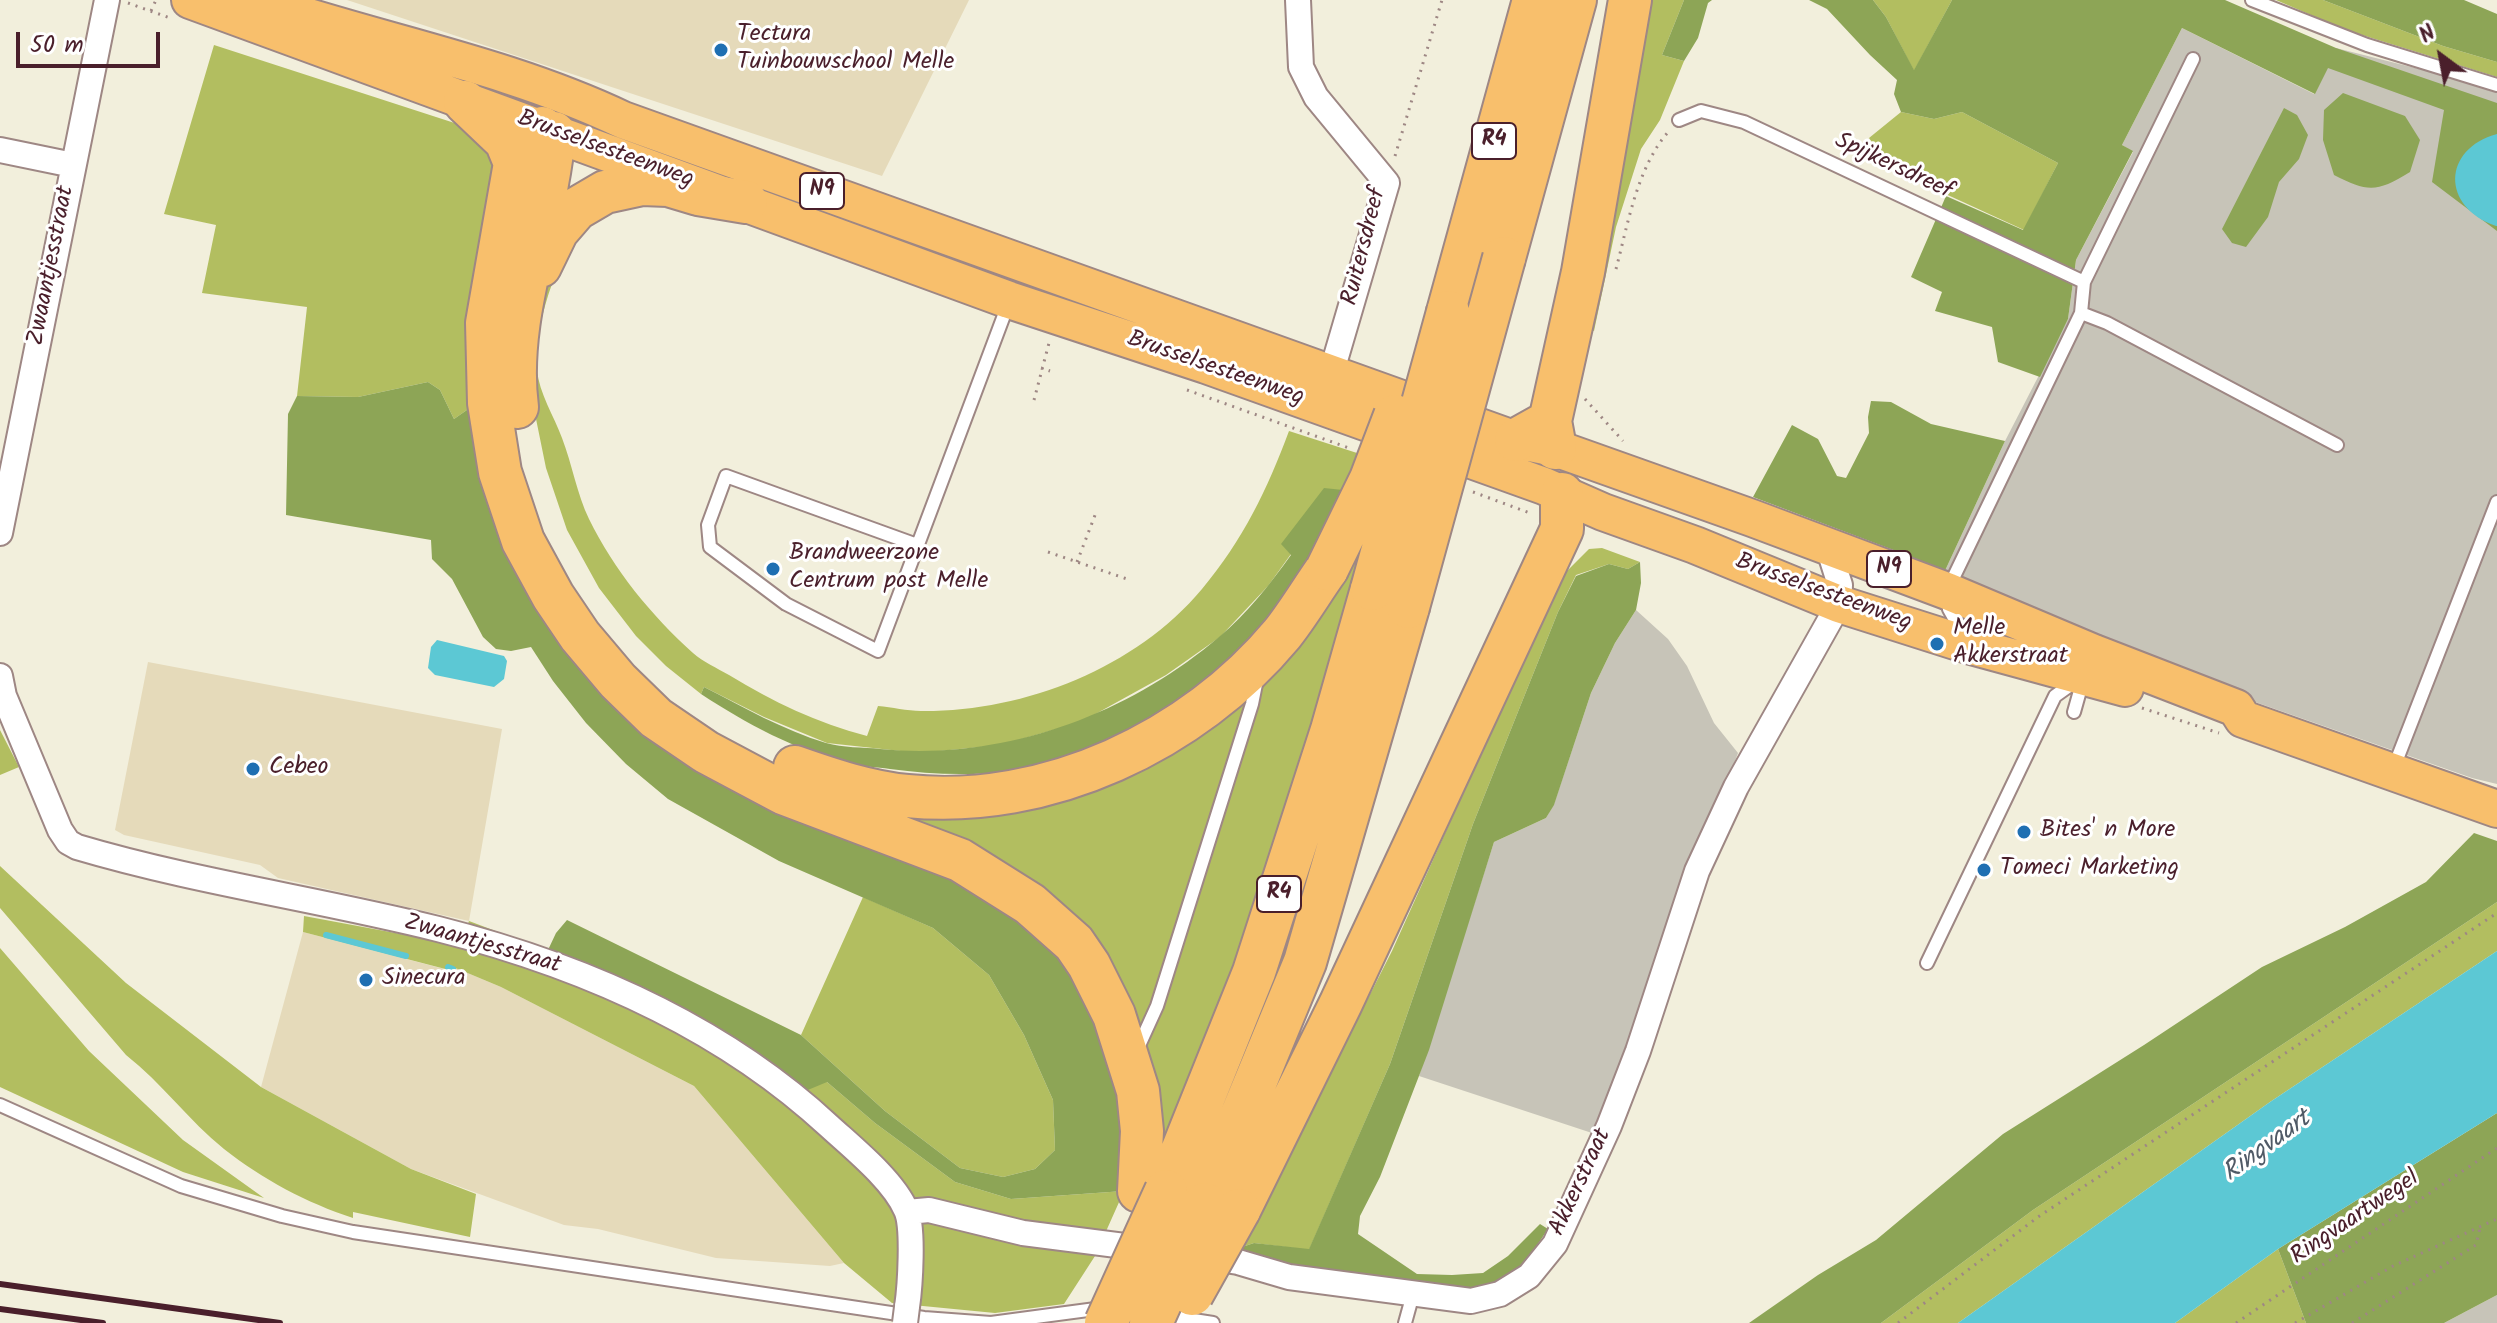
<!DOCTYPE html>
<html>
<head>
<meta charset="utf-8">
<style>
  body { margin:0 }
  #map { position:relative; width:2497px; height:1323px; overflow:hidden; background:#f2efdc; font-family:Kalam,sans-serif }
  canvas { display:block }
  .north { position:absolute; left:2401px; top:16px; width:80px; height:80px; -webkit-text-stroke:6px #fff; paint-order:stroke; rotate:328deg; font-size:22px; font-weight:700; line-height:32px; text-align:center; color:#4a1f2b }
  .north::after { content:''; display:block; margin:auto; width:28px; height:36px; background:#4a1f2b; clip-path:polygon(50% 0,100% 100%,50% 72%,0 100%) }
  .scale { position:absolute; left:16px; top:32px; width:144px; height:36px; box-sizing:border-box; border:4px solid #4a1f2b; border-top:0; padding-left:10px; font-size:24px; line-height:28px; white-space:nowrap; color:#4a1f2b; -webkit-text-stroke:6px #fff; paint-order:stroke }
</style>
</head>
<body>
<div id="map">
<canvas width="2497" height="1323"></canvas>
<div class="north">N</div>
<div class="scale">50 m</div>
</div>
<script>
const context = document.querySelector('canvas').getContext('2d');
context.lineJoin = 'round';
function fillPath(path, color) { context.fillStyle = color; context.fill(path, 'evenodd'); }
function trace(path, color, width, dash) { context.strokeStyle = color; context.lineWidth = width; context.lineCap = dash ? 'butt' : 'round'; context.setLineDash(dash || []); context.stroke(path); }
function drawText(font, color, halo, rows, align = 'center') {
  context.font = font + ' Kalam,sans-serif'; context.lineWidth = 6; context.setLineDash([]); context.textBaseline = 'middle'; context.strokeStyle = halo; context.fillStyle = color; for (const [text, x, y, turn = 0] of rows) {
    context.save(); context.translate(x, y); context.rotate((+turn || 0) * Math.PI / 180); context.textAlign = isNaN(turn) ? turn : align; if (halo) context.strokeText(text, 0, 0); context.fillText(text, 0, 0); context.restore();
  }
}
const built = new Path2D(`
  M347 0H969L882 176Z
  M148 662 502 729 469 921 278 878 260 865 124 835 115 830Z
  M303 932 452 971 454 968 458 969 501 987 694 1086 844 1263 830 1266 716 1258 598 1229 564 1225 411 1169 261 1087Z`);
const industrial = new Path2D(`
  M2182 28 2314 94 2336 48 2435 73 2497 93V784L2472 778 2218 689 1943 575 2005 441 2068 319 2076 260 2133 152 2122 145Z
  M1636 610 1668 639 1687 666 1714 723 1738 753 1595 1134 1419 1076 1494 842 1546 818 1554 804 1591 693 1615 643Z
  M2497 1295V1323H2444Z`);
const green = new Path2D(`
  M1650 0H1684L1662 55 1684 61 1660 120 1641 149 1616 227 1594 331 1584 328Z
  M1873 0H1952L1914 71 1886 17Z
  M2276 0H2323L2443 46 2497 62V77L2346 30Z
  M214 45 473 129 495 163 474 405 454 419 440 390 428 382 358 397 297 396 307 307 202 293 216 225 164 214Z
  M1901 112 1934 119 1962 112 2058 163 2024 230 1891 169 1869 138Z
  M615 210C608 213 599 216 593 220 558 244 533 330 537 370 539 393 554 416 562 438 572 464 577 494 589 519 614 570 651 615 693 653 703 662 717 668 729 675 773 702 817 723 867 736L878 706C892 707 907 711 921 711 1023 712 1135 669 1202 589 1243 540 1267 490 1289 431L1357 453 1343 490 1282 544 1291 554 1268 586 1220 637 1166 675 1081 722 1001 745 919 753 827 743 764 717 704 687 701 694 666 666 636 636 599 588 567 530 546 468 535 414 537 307 568 230Z
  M1368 527 1313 724 1235 965 1154 1167 841 794 906 806 1162 749Z
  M1602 548 1640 562 1628 569 1609 564 1576 575 1558 612 1473 824 1390 1064 1309 1250 1254 1243 1242 1247 1392 951 1560 578 1589 549Z
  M0 730 19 767 0 775Z
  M0 866 126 983 261 1087 411 1169 476 1194 470 1237 353 1212V1218C307 1203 262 1179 224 1149 189 1121 162 1083 126 1055L0 908Z
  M863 897 933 928 989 975 1024 1035 1053 1100 1055 1150 1035 1169 1003 1177 960 1168 885 1111 801 1035Z
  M2497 902V951L2270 1102 1958 1323H1881L2033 1210Z
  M304 916 460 945 469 921 631 982 827 1082 875 1123 955 1182 1011 1199 1124 1191 1095 1256 1064 1304 995 1313 892 1303 844 1263 694 1086 501 987 458 969 454 968 453 971 303 932Z
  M0 948 89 1051 183 1140 264 1198 183 1172 0 1087Z
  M2278 1249 2306 1323H2175Z`);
const forest = new Path2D(`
  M1684 0H1712L1708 3 1698 38 1684 61 1662 55Z
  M1809 0H1873L1886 17 1914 70 1952 0H2225L2336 48 2497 103V231L2432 182 2444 110 2328 68 2315 94 2182 28 2122 145 2133 151 2076 260 2068 319 2040 377 1998 362 1992 327 1935 311 1942 292 1911 277 1946 196 2023 230 2058 163 1962 112 1934 119 1901 112 1894 94 1897 80 1870 55 1827 9Z
  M2323 0H2464L2497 14V62L2443 46Z
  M2343 93 2405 116 2420 140 2410 172C2376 193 2368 192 2334 175L2323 140 2324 110Z
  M2284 108 2297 115 2308 135 2299 159 2279 182 2268 217 2246 247 2232 243 2222 229Z
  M428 382 440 390 454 419 474 405 607 692 997 898 1077 973 1124 1094V1191L1011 1199 955 1182 875 1123 827 1082 803 1092 684 1010 631 982 548 950 556 933 567 920 801 1035 885 1111 960 1168 1003 1177 1035 1169 1055 1150 1053 1100 1024 1035 989 975 933 928 779 861 668 799 626 764 586 723 553 681 531 647 511 651 496 649 483 637 452 579 432 559 431 540 286 515 288 414 297 396 358 397Z
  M1871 401 1891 402 1931 424 2005 441 1943 575 1912 563 1896 551 1753 497 1792 425 1818 439 1837 476 1846 478 1869 433 1868 417Z
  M1324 488 1343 490C1290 632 1161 744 1011 770 972 777 930 774 890 769 877 767 862 767 848 763 797 751 745 723 701 694L704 687C743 707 783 730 826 743 843 748 863 747 880 749 1002 761 1126 716 1219 637 1247 614 1270 584 1291 555L1281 544Z
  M1640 562 1641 583 1636 610 1615 643 1591 693 1554 805 1546 818 1494 842 1429 1050 1380 1177 1360 1216 1358 1234 1417 1274 1452 1275 1483 1273 1508 1256 1540 1224 1548 1229 1517 1275 1469 1293 1247 1258 1242 1247 1254 1243 1309 1249 1390 1064 1473 824 1558 612 1576 576 1609 564 1628 569Z
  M2474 833 2497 841V902L2033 1210 1881 1323H1749L1818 1275 1876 1240 2003 1134 2144 1045 2262 967 2345 927 2426 882Z
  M2497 1113V1295L2444 1323H2306L2278 1249Z`);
const water = new Path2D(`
  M2497 134V226H2496C2441 207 2442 149 2497 134Z
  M437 640 504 656 507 661 504 679 494 687 435 675 428 668 431 647Z
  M2497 951V1113L2278 1249 2175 1323H1958L2270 1102Z`);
const stream = new Path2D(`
  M326 935 406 956
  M448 967 453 969`);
const path = new Path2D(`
  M128 3 170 18
  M151 11 156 0
  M1395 156 1442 0
  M1616 269C1628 224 1637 167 1669 131
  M1041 368 1050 371
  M1187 390 1349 448
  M1585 399 1623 441
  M1034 400 1049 343
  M1473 492 1530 513
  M1048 552 1127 579
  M1077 562 1097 510
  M2142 708 2219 733
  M1898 1323 2038 1217 2497 913
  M2236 1323 2497 1148
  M2295 1323 2393 1266 2497 1219
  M2352 1323 2476 1245 2480 1228`);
const service = new Path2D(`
  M2252 0 2367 45 2497 85
  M1679 120 1701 111 1744 122 2084 282
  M2081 313 2107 323 2337 445
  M917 545 726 476 708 525 710 547 786 604 878 651 1009 302
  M1964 636 1949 609 1947 591 2081 313 2084 282 2193 59
  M2074 712 2083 680
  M2394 767 2497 502
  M1927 963 2055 696 2076 681
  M1137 1050 1157 1006 1252 704 1257 679
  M0 1105 181 1186 282 1216 353 1232 924 1318 991 1323 1103 1308
  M1161 1315 1213 1323
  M1405 1323 1413 1294`);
const minor = new Path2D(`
  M1298 0 1301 67 1316 97 1387 183 1331 374
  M0 150 73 165
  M0 533 107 0
  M0 676 4 696 60 830 68 842 77 847C195 882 318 899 438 929 580 965 720 1025 829 1126 853 1148 893 1180 906 1210 914 1227 910 1287 907 1307
  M907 1212 929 1210 1023 1233 1148 1249
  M1204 1257 1238 1262 1289 1277 1471 1301 1500 1294 1529 1276 1555 1244 1609 1126 1638 1051 1697 871 1736 787 1839 604 1840 585 1828 547`);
const primary = new Path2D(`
  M190 0 1009 300 1206 365 1544 486 1603 512 1695 545 1839 604 1971 646 2125 688
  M255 0C378 42 505 64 623 120L1516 440 1555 448 1752 518 1947 591 2094 653 2236 708 2243 719 2497 809`);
const motorway = new Path2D(`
  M465 102 506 141 515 163
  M542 128 515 163 487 323 489 403 500 472 523 541 553 596 580 636 618 681 656 718 706 752 783 793 960 860 1030 904 1074 943 1089 965 1114 1015 1138 1091 1142 1131 1139 1191
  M1504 258 1575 0
  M540 266 557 231 576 209 605 192 642 184 668 185 698 194 746 202
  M1448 312 1534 0
  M517 407C505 316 547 223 554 133
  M1516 440 1550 421
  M1555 448 1550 421 1583 272 1630 0
  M795 767C832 780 868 792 907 796 1047 810 1193 741 1282 634 1298 614 1312 590 1327 569
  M1166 1191 1254 972 1332 730 1372 589
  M1205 1204 1305 962 1408 607
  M1239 1210 1341 1003 1562 529V494`);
const rail = new Path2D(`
  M0 1284 280 1323
  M0 1309 103 1323`);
const minorBridge = new Path2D(`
  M905 1323 907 1307`);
const motorwayBridge = new Path2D(`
  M1327 569 1371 479 1395 416
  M1372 589 1448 312
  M1408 607 1504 258
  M1192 1294 1239 1210
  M1106 1323 1166 1191
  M1151 1323 1205 1204`);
const markers = [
  [721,50,8,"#1f6fb2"],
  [773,569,8,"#1f6fb2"],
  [1937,644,8,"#1f6fb2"],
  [253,769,8,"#1f6fb2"],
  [2024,832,8,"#1f6fb2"],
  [1984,870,8,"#1f6fb2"],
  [366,980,8,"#1f6fb2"]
];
const shields = [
  [1494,141,44],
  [822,191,44],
  [1889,569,44],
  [1279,894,44]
];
const shieldNames = [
  ["R4",1494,141],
  ["N9",822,191],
  ["N9",1889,569],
  ["R4",1279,894]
];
const poiNames = [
  ["Tectura",737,36],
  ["Tuinbouwschool Melle",737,64],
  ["Brandweerzone",789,555],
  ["Centrum post Melle",789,583],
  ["Melle",1953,630],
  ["Akkerstraat",1953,658],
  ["Cebeo",269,769],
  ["Bites' n More",2040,832],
  ["Tomeci Marketing",2000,870],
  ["Sinecura",382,980]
];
const streetNames = [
  ["Brusselsesteenweg",605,151,20],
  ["Spijkersdreef",1893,168,25],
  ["Ruitersdreef",1366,247,-76],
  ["Zwaantjesstraat",53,266,-79],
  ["Brusselsesteenweg",1215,370,19],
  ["Brusselsesteenweg",1823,594,20],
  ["Zwaantjesstraat",482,946,16],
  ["Akkerstraat",1582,1183,-65],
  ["Ringvaartwegel",2356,1219,-34]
];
const waterNames = [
  ["Ringvaart",2268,1148,-36]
];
fillPath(built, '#e5daba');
fillPath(industrial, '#c7c4b8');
fillPath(green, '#b2be60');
fillPath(forest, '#8da556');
fillPath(water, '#5cc8d4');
trace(stream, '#5cc8d4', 6);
trace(service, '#9e8784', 16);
trace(minor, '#9e8784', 28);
trace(primary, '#9e8784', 40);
trace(motorway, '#9e8784', 46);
trace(path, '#9e8784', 3, [2, 6]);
trace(service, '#fff', 12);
trace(minor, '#fff', 24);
trace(primary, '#f8bf6c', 36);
trace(motorway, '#f8bf6c', 42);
trace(rail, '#4a1f2b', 6);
trace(minorBridge, '#9e8784', 28, []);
trace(motorwayBridge, '#9e8784', 46, []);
trace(minorBridge, '#fff', 24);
trace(motorwayBridge, '#f8bf6c', 42);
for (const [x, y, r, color] of markers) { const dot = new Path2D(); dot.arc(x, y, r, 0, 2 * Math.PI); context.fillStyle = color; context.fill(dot); trace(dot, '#fff', 3); }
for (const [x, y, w] of shields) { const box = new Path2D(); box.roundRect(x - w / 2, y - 18, w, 36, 6); context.fillStyle = '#fff'; context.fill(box); trace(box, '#4a1f2b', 2); }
drawText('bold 22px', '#4a1f2b', null, shieldNames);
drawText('24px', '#4a1f2b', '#fff', poiNames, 'left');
drawText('24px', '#4a1f2b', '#fff', streetNames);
drawText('italic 26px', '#505a66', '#fff', waterNames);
</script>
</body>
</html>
